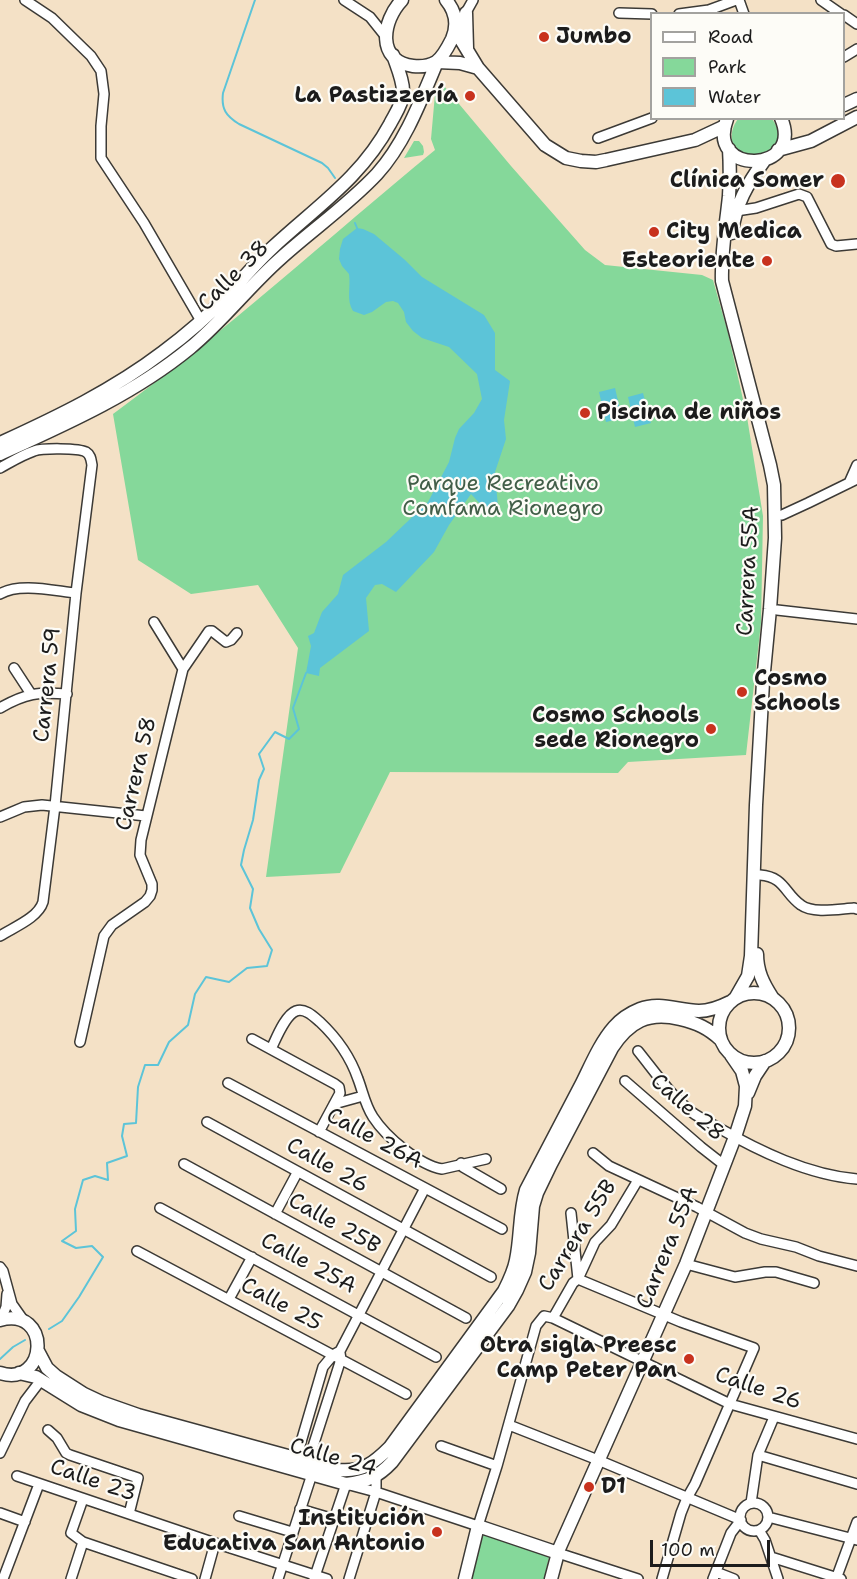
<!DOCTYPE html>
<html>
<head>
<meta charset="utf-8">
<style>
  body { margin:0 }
  #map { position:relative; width:857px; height:1579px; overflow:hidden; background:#f4e1c6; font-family:"Shantell Sans",sans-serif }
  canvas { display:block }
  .legend { position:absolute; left:650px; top:12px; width:195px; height:108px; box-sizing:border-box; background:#fdfcf7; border:2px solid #a3a29f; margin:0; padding:8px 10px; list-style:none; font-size:18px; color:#1c1c1c }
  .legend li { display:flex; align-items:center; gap:12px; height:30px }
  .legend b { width:30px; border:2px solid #a3a29f }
  .scale { position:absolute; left:650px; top:1540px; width:120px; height:27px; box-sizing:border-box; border:3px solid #1c1c1c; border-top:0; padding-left:8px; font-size:18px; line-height:21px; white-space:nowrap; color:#1c1c1c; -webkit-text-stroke:4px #fdfcf7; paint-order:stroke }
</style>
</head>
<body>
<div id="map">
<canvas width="857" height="1579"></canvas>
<ul class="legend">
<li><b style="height:8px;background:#fff"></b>Road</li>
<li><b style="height:16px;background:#85d89a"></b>Park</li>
<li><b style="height:16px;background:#5cc4d8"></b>Water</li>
</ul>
<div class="scale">100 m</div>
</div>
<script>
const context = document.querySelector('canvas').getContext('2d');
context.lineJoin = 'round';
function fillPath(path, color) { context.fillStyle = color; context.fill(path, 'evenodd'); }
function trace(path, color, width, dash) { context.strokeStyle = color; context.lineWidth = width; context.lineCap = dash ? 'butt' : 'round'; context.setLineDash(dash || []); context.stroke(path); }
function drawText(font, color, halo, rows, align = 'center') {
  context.font = font + ' "Shantell Sans",sans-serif'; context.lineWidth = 4.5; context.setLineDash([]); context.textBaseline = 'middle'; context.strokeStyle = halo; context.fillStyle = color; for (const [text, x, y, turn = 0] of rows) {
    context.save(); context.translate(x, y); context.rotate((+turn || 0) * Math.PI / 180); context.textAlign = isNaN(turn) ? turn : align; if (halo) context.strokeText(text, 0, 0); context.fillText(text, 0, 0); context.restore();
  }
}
const green = new Path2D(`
  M444 86 511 166 585 250 605 265 702 275 713 280 728 333 747 417 763 516 761 623 746 755 628 762 618 773 390 772 340 873 266 877 298 648 258 585 191 594 138 560 113 414C225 332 328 238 435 150L431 139 435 94Z
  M738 119H772C780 129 782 147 768 154 763 156 758 157 753 158 748 156 743 154 739 151 728 143 731 128 738 119Z
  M414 141H419L423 146 424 152 423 155 404 158Z
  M488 1532 546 1552 549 1557 544 1579H467C472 1565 475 1539 488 1532Z`);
const water = new Path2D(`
  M357 228 363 229 374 234 405 260 422 277 484 315 495 333V370L510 381 504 420 506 439 495 472 498 507H483L471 494 449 525 434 552 396 592 382 584 375 585 366 598 369 631 320 668 319 676 306 673 311 646 308 636 314 633 322 612 338 594 343 575 386 542 428 502 449 462 455 438 459 429 474 413 482 399 477 374 449 347 422 338 413 331 406 322 404 312 398 303 393 301 386 302 372 312 364 315 353 311C346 300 351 287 349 274L342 266 339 259 340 249 343 239Z
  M615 388 622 418 606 422 599 392Z
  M643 393 651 423 635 427 628 397Z`);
const stream = new Path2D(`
  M255 0 223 93C221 109 226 116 239 124L322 163 328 168 335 178
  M355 223 357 228
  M49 1329 62 1321 79 1297 103 1257 92 1246 76 1248 62 1241 76 1231 75 1209 83 1180 95 1176 108 1180 107 1163 127 1156 122 1136 124 1124 136 1123 138 1087 145 1065H158L169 1042 188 1025 195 994 206 977 229 982 247 968 267 966 272 950 259 929 250 908 253 889 241 865 244 850 253 820 259 780 264 769 259 754 275 732 289 739 299 729 293 708 306 673
  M0 1359 13 1347 25 1340`);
const minor = new Path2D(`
  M25 0 52 18 91 56 101 71 104 94 101 126V158L144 223 201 321
  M344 0 370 17 386 37
  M739 0 744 14
  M821 0 841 14
  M619 13 652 14
  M679 14 709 10 736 0
  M844 15 857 24
  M464 16 473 0
  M844 57 857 49
  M598 138 652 118
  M736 211 756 208 799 194 807 197 831 244 836 246 857 244
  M0 468C11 462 22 455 34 451 42 448 79 448 86 452 91 455 91 460 92 465L76 593 55 806 43 902C38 918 14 927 0 936
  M849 483 857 465
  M782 515 808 503 857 479
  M0 594C19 582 55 591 76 593
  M777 610 857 619
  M154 622 183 669 209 631H212L226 642 231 640 237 633
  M14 668 31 694
  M0 708C26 693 38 692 67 694
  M0 817 24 807 42 805 146 816
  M760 875C785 877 784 893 801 905 813 914 839 909 854 908L857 909
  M252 1039 335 1084 339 1087 340 1093 319 1132
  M80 1042 104 936 112 925 145 902 150 896 152 890V884L140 855 141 840 183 669
  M271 1049C276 1039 285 1015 296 1011 305 1008 313 1016 320 1022 337 1038 350 1056 358 1079 363 1092 365 1105 373 1117 386 1137 419 1165 442 1169L486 1159
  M638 1051C655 1072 671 1096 693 1113 700 1118 709 1122 717 1127 759 1151 808 1175 857 1179
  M625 1081 701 1147 724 1165
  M228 1083 502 1229
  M334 1104 363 1096
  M207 1122 491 1277
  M593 1153 609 1166 697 1207 745 1233 761 1239 796 1247 819 1256 857 1266
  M461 1163 463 1167 501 1189
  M184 1164 466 1318
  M160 1208 436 1357
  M571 1213 578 1279 681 1322 754 1348 695 1484 687 1498 681 1513 662 1579
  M275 1214 297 1173
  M137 1251 406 1394
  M686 1264 735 1277 765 1272H776L814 1283
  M0 1267 3 1271 12 1304 24 1321
  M229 1299 252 1257
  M553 1318 573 1283 578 1279 595 1242 611 1225 638 1180
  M1 1319 6 1307 7 1294
  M509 1425 598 1460 741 1520 731 1533 713 1579
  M48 1430 57 1438 66 1453 70 1455 138 1478 129 1514
  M441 1446 497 1466
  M0 1453 25 1401 41 1380
  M758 1455 857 1484
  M296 1459 323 1367 333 1355 340 1351 425 1188
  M308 1462 341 1359 340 1353
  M17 1476 215 1543 327 1579
  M83 1499 71 1533 83 1542 192 1579
  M751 1503 758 1455 774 1417
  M740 1517a14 14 0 1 1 28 0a14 14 0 1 1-28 0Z
  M300 1509 334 1519
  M0 1513 25 1522
  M239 1516 292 1532
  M768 1517 857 1540
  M759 1530 765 1540 778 1579
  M558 1553 638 1579
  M771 1557 841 1579
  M716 1572 734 1579
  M3 1579 39 1484
  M71 1579 83 1542
  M205 1579 215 1543
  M278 1579 312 1474
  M314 1579 346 1484 376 1492 478 1526 497 1466 536 1326 544 1316 553 1318 730 1404 857 1439
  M349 1579 376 1492V1476
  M836 1579 857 1522`);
const major = new Path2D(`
  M402 0C382 21 376 61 413 66 421 67 429 66 436 62 443 57 448 47 452 39 458 25 456 12 446 0
  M466 13 467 48
  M455 30 478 68 545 145 566 158 581 161 596 162 606 160 695 140 725 126
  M844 105 857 99
  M727 119C705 176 805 174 781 118
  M729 149C730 165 730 181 729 196 726 226 721 250 722 281L770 465 774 485 775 538 770 609 763 682 756 805 751 956 748 976 736 997
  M778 150 811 141 857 117
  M732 233C735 205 748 183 764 161
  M0 443C57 417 113 390 163 352 186 335 208 316 228 295 242 279 256 263 272 248 316 207 361 178 390 124 395 114 402 105 403 94 404 82 397 67 393 55
  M0 454C66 424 134 394 190 348 223 321 249 286 281 258 312 230 348 205 377 174 405 143 421 100 437 62L460 63 478 68
  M757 954C757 971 763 983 772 997
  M719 1028a35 35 0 1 1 70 0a35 35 0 1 1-70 0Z
  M748 1093 755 1076 765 1061
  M0 1320C52 1306 48 1388 0 1373
  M38 1351 47 1368 56 1376 84 1394 101 1402 138 1415 339 1470C363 1472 374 1463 390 1447L504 1291C509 1281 514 1271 516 1260 521 1237 519 1213 526 1190 545 1154 563 1119 582 1083 591 1065 600 1043 614 1027 620 1020 630 1013 640 1009 660 1001 679 1011 699 1011 710 1011 720 1007 730 1002
  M19 1373 36 1377 81 1405 119 1420 346 1484C367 1481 377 1478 392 1462L508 1306 517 1290 525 1272 529 1253 533 1206 537 1193 551 1164 612 1048C629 1022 648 1011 680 1019 697 1023 708 1028 721 1040
  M465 1579 478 1526 558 1553
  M551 1579 559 1549 686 1264 735 1137 745 1106 746 1086 742 1071 731 1055`);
const markers = [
  [544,37,6,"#c8321e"],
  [470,96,6,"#c8321e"],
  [838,181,8,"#c8321e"],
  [654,232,6,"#c8321e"],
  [767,261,6,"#c8321e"],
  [585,413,6,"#c8321e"],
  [742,692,6,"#c8321e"],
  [711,729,6,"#c8321e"],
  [689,1359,6,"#c8321e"],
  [589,1487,6,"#c8321e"],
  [437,1532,6,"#c8321e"]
];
const poiNames = [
  ["Jumbo",556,37,"left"],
  ["La Pastizzería",458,96],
  ["Clínica Somer",824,181],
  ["City Medica",666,232,"left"],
  ["Esteoriente",755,261],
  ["Piscina de niños",597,413,"left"],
  ["Cosmo",754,679,"left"],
  ["Schools",754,704,"left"],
  ["Cosmo Schools",699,716],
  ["sede Rionegro",699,741],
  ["Otra sigla Preesc",677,1346],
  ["Camp Peter Pan",677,1371],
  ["D1",601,1487,"left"],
  ["Institución",425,1519],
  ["Educativa San Antonio",425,1544]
];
const streetNames = [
  ["Calle 38",234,276,-45],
  ["Carrera 55A",749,571,-87],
  ["Carrera 59",48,685,-84],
  ["Carrera 58",137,774,-77],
  ["Calle 28",687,1108,41],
  ["Calle 26A",374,1139,28],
  ["Calle 26",327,1166,29],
  ["Calle 25B",334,1224,29],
  ["Carrera 55B",578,1236,-58],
  ["Carrera 55A",668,1248,-68],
  ["Calle 25A",308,1264,28],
  ["Calle 25",281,1305,28],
  ["Calle 26",758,1389,19],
  ["Calle 24",333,1458,16],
  ["Calle 23",93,1481,19]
];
const parkNames = [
  ["Parque Recreativo",503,484],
  ["Comfama Rionegro",503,509]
];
fillPath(green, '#85d89a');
fillPath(water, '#5cc4d8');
trace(stream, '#5cc4d8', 2);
trace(minor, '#3c3a36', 12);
trace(major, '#3c3a36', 15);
trace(minor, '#fff', 9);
trace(major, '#fff', 12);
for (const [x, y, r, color] of markers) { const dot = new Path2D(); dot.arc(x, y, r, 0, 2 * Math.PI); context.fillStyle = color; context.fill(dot); trace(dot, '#fdfcf7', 2); }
drawText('bold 22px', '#1c1c1c', '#fdfcf7', poiNames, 'right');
drawText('22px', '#1c1c1c', '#fdfcf7', streetNames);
drawText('22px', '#415e48', '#fdfcf7', parkNames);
</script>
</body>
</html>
